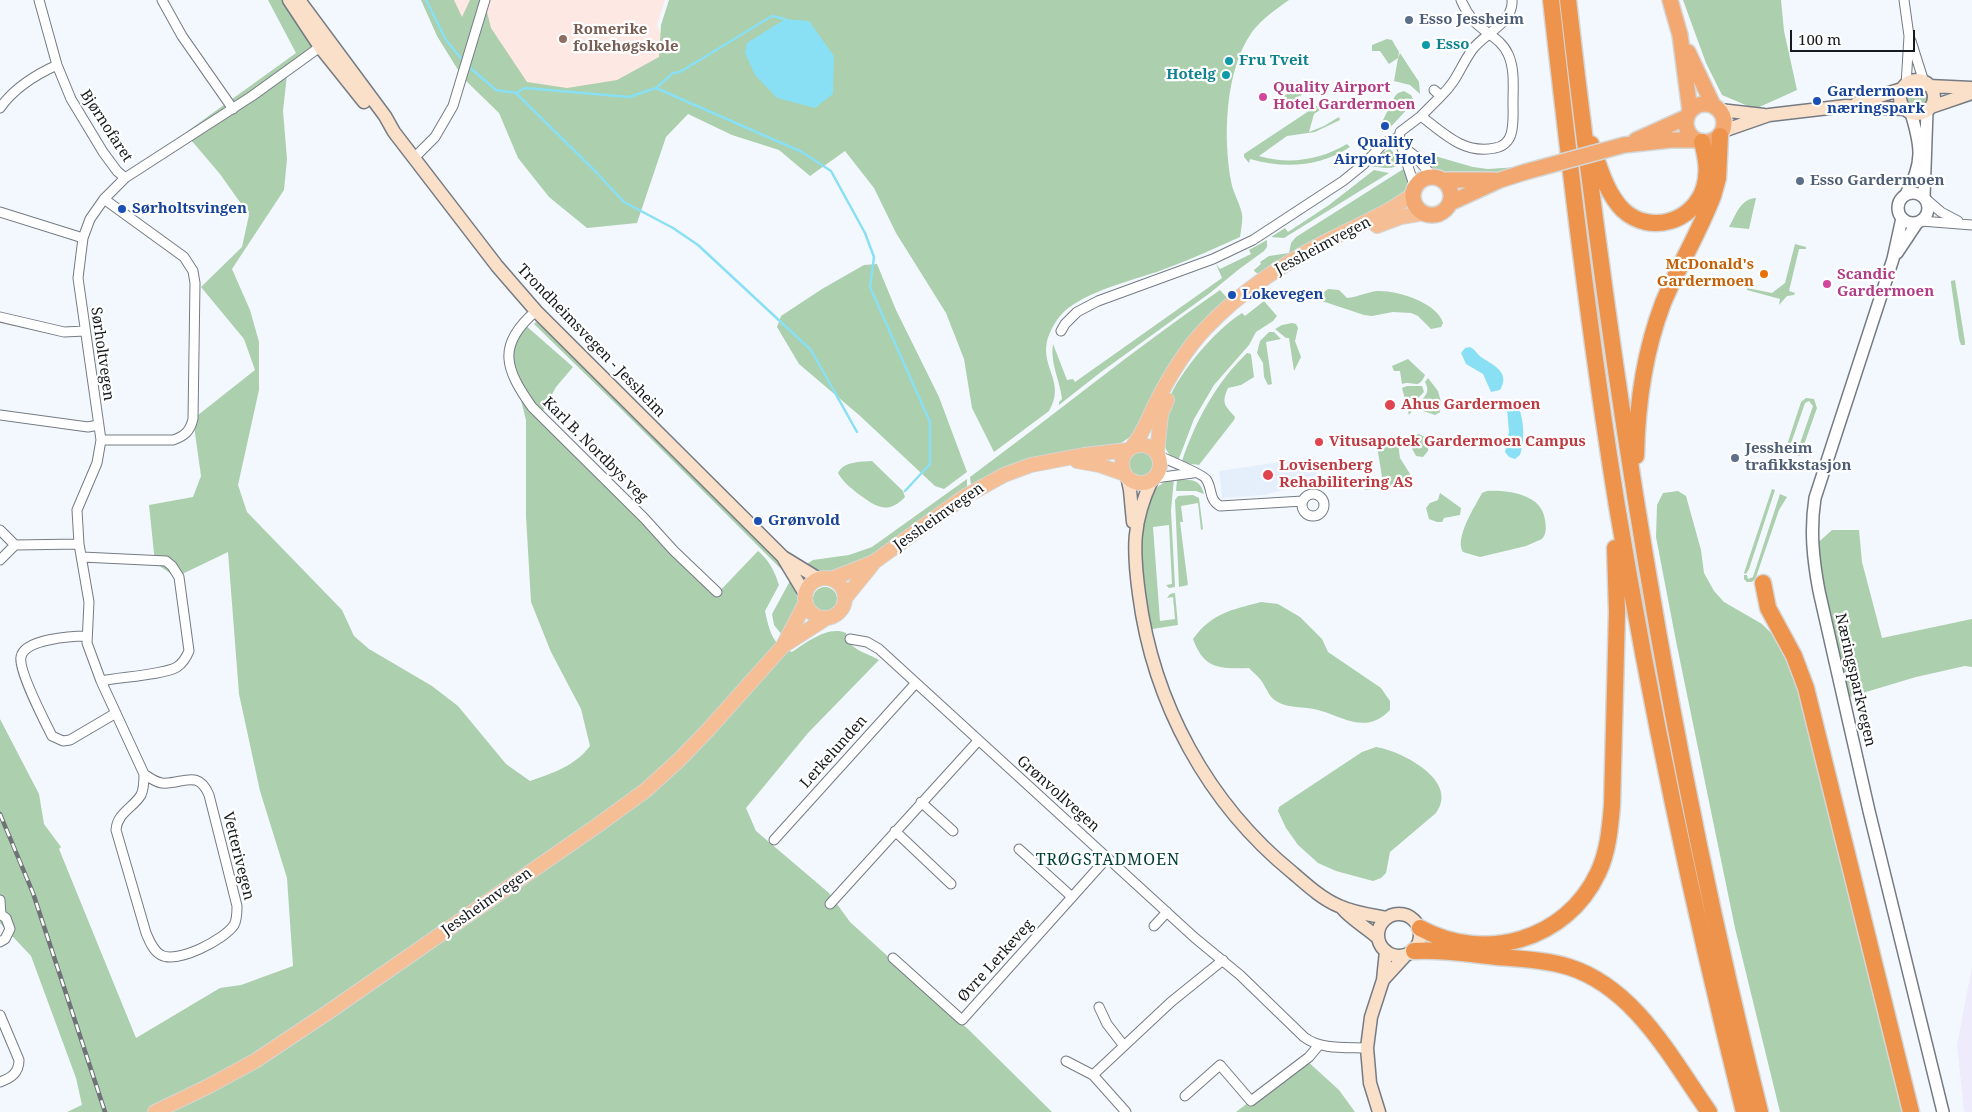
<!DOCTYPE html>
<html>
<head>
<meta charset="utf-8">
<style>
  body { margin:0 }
  #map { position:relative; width:1972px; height:1112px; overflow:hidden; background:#f3f8fe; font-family:"Noto Serif",serif }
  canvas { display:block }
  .scale { position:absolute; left:1790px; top:30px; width:125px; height:22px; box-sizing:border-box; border:2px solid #171a1d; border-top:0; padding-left:6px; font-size:15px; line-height:18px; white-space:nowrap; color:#171a1d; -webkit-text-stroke:4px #fff; paint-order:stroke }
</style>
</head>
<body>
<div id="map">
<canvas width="1972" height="1112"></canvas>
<div class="scale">100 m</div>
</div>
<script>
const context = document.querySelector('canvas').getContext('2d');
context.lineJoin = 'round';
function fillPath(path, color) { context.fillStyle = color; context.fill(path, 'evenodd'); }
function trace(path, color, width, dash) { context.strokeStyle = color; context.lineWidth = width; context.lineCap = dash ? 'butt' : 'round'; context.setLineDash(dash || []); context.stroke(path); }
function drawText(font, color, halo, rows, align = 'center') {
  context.font = font + ' "Noto Serif",serif'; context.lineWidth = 4.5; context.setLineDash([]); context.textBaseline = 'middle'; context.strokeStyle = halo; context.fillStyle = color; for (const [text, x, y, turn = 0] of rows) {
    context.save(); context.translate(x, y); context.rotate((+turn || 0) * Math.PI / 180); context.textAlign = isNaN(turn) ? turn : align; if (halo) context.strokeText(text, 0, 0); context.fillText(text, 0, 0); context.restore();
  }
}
const built = new Path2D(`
  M1314 457 1318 480 1265 495 1222 498 1219 471Z`);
const industrial = new Path2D(`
  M1972 967V1112H1964L1957 1045Z`);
const education = new Path2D(`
  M447 0H665L657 25 667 49 658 69 624 86 499 98Z`);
const green = new Path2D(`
  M268 0H289L315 47 287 75 283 111 287 159 284 190 232 269 250 310 259 342V390L238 485 247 512 342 610 354 636 369 649 432 686 458 706 506 764 530 781C553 773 575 766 590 746L581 709 551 652 531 602 526 516V420L515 376 511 342 524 324 573 367 556 387 539 418C597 477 655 538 715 596L758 551C769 560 775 572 779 585L765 611C769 629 772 646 792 652 806 643 828 625 846 633 849 651 866 652 879 660L808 733 746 808 756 831 829 893 850 922 969 1030 1052 1112H67L82 1105 76 1078 31 956 0 923V719L39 794 44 824 61 847 59 849 136 1038 220 988 241 985 293 966 287 878 260 791 239 694 228 552 176 577 155 563 149 505 193 497 201 476 193 419 255 370 244 339 201 287 242 247 249 215 220 174 185 133 296 53Z
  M421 0H454L462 17 470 0H490L486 8 491 28 527 82 567 88 617 80 659 57 661 25 669 0H1289C1276 9 1262 19 1252 32 1225 70 1223 137 1231 181 1233 193 1240 203 1242 214 1243 221 1241 230 1240 237 1217 247 1194 258 1170 267 1137 280 1096 287 1067 309 1058 316 1050 330 1047 341 1041 369 1066 382 1049 411L994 452 972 408 964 359 946 313 896 233 874 188 845 151 810 176 779 150 732 135 688 114 666 137 637 223 587 228 549 197 518 158 499 113 463 78 437 36Z
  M1683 0H1781L1784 31 1797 90 1755 109 1722 95 1706 63Z
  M1387 39 1392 40 1399 52 1398 58 1400 53 1419 82 1420 94 1410 85 1394 81 1398 58 1389 64 1380 51H1372V45Z
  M1290 83 1301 84 1306 92 1278 110 1273 103 1287 94Z
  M1907 97a10 10 0 1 1 20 0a10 10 0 1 1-20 0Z
  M1404 91 1411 95 1413 99 1411 105 1387 131 1382 132V122L1395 96 1398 93Z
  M1327 99 1330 103 1314 114 1309 132 1324 126 1339 117 1340 120 1315 132 1287 136 1259 156C1289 165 1320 160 1347 144L1350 147C1320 167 1284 169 1250 159L1249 163 1244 157V154Z
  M1390 149 1403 163C1392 171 1381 167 1369 166L1382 153Z
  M1428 154 1473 167 1488 169 1518 167C1500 175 1461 178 1442 173 1433 170 1426 163 1420 156Z
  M1405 168 1409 184 1401 196 1259 274 1255 272 1254 270 1261 264 1260 262 1269 256 1289 253 1291 243 1296 237Z
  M1374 170 1389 173 1284 238 1271 237 1285 228 1288 232 1329 205Z
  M1756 198 1749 229 1729 227C1736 215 1740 199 1756 198Z
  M1267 240V247L1264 251 1238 270 1210 293 1101 372 1059 405V402L1062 399C1060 380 1050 364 1053 344L1067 380 1073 379 1075 382 1222 278 1216 264 1220 269 1251 254 1249 250Z
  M1795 244 1806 247V249H1799L1789 291 1795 293 1794 295 1787 296 1779 305 1780 299 1747 290V288L1772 293 1785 283Z
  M877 264 896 310 939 397 967 472 944 489 935 486 859 415 799 364 777 327 781 316 822 289 864 265Z
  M1955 280 1965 342V345H1961L1959 339 1951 283V281Z
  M1328 289 1339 290 1347 298C1358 297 1367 292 1377 291 1397 290 1438 303 1443 323L1441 327 1431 329 1418 316 1411 313 1393 312 1372 316 1364 315 1322 301 1323 293Z
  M1220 290 1228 299 1133 435 1118 445 1001 469 971 485 970 477C1054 415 1134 349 1220 290Z
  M1264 301 1277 316 1273 321 1256 332 1249 345 1214 385 1194 419 1178 461C1164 453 1163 444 1165 428 1165 422 1165 415 1166 409 1172 379 1216 329 1242 313L1245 316Z
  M536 322 542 325 774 556 786 574 619 407 534 324Z
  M1292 323 1296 324 1298 328 1295 341 1301 357 1294 371 1289 338H1286L1275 329 1282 325Z
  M1269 332H1274L1281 339 1266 342 1272 384 1268 385 1264 377 1263 363 1257 353 1260 341Z
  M1247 353 1251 354 1254 377 1241 385 1228 388C1221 404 1225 405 1235 417L1234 420 1199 465 1184 463 1182 461C1196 420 1216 383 1247 353Z
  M1408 359 1425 375C1418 391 1414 380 1402 384L1400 371H1394L1392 366Z
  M1428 378 1438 391 1441 402 1440 412 1435 415 1423 411H1416C1418 397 1433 397 1425 382Z
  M1407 386H1422L1424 392 1415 401 1412 411 1409 415 1402 388Z
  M1806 398 1814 399 1817 408 1800 456 1796 455 1813 406 1809 401 1805 403 1788 452 1785 451 1801 402Z
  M1419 434 1429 439 1428 451 1423 457 1416 456 1408 441H1413V436Z
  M1398 443 1400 458 1410 474 1408 480 1393 487 1365 490 1364 486 1383 483 1377 446Z
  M1129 464a12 12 0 1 1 24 0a12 12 0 1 1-24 0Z
  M872 461 903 491 905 497C887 516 875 506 857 493 850 487 843 482 838 473 844 461 860 462 872 461Z
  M967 479V487L871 556 838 571H817L804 566 813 560 849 555 872 547Z
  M1174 479 1171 510 1175 587 1169 588 1166 585 1172 584 1169 525 1153 527 1160 621 1175 619 1173 597 1167 598 1170 594 1175 593 1178 625 1152 629C1146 594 1123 488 1174 479Z
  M1177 480C1192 479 1200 479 1204 494L1196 491H1176Z
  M1772 489 1775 490 1749 569 1746 574 1744 573Z
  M1487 491C1508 490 1542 494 1545 520 1546 527 1547 533 1542 539L1526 546 1480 557 1463 552C1454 539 1475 506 1482 493Z
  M1678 491 1686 496 1701 550 1704 573 1714 591 1724 602 1762 624 1779 641 1799 682 1903 1112H1780L1735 928 1676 641 1656 537 1657 505 1663 493Z
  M1440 493 1461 508 1460 515 1444 518 1442 522H1437L1429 519 1426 508 1430 503 1438 500Z
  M1780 494 1787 497 1779 510 1755 580 1751 582H1747L1744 579V575H1747L1748 579 1753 577Z
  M1193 495 1199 498 1203 529 1201 530 1198 503 1181 506 1183 522H1180L1188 585 1179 587 1175 500 1178 496Z
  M1832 530H1859L1862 562 1882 638 1972 619V667L1965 666 1916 677 1846 698 1812 548Z
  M791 579 799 602 782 635 774 625 772 614Z
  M813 599a12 12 0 1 1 24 0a12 12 0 1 1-24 0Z
  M1261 602 1278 604 1300 617 1322 639 1328 652 1381 688 1390 701V710C1366 735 1344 717 1318 710 1304 706 1288 709 1276 701 1268 696 1266 686 1260 679 1257 675 1252 672 1249 668 1219 669 1204 669 1193 639 1212 613 1231 610 1261 602Z
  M1376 747C1402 751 1460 781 1436 813L1390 852 1386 873 1381 878 1373 881 1336 871 1318 863 1298 845 1286 828 1278 811 1279 807 1362 752Z
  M1305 1059 1339 1090 1355 1112H1236Z`);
const water = new Path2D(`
  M785 19 809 21 834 56 833 94 815 108 777 98 755 75 745 53 747 43Z
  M1470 347C1475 349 1477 354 1481 357 1493 365 1511 372 1500 390L1491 392 1483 374 1466 364 1461 353 1465 348Z
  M1512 405 1519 408C1524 422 1525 440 1520 455L1515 459 1509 457 1505 452 1509 432 1507 409Z`);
const stream = new Path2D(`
  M426 0 446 40 464 62
  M468 66 496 90 516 93 596 172 624 202 673 228 698 245 811 350 857 432
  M656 88 802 152 831 171 865 233 874 257 870 287 930 422V464L905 491
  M516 93 525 88 629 97 656 88 673 73 680 72 772 16 785 19`);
const minor = new Path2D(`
  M39 0 57 65 71 99 103 152 117 171 125 178
  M162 0 182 36 233 109
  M1904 0 1909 36 1906 85
  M1911 41 1924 82
  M1441 96C1457 81 1460 67 1472 50 1483 34 1514 23 1512 0
  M0 108C14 88 35 75 57 65
  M1421 116C1443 133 1464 155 1495 148 1502 147 1509 142 1511 134 1514 124 1513 113 1513 103 1513 87 1515 69 1508 54 1501 38 1484 33 1473 20 1468 14 1464 7 1461 0
  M1399 141 1400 132 1421 116 1441 96 1434 90
  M414 158 435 137 453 106 485 0
  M1415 188 1401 145 1415 156 1433 177
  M1927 200 1941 212 1958 221
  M0 212 83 238
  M1921 221 1972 225
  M536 311C496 345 505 369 532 407L644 518 674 551 717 592
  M0 317 64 332 85 331
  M1061 331 1065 324 1077 312 1098 301 1213 259 1253 240 1343 181 1364 164 1383 144 1390 140 1398 138
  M0 415 88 427 98 425
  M101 440H173C185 436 190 431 193 419L195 283 193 271 184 257 104 199
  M1159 456C1166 459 1204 475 1206 479 1213 489 1208 499 1220 506L1303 501
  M1155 478 1193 473
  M1302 505a11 11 0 1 1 22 0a11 11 0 1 1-22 0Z
  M0 530 15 545
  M82 557 166 561 172 566 179 577 189 651C186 658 183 663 177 667 163 675 120 677 101 681
  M0 560 15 545 79 544
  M87 636C72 636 24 639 21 657 18 670 45 722 52 736L63 741 70 740 116 713
  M850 639 867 642 879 649 1195 938 1240 975 1304 1037C1321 1050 1346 1047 1367 1048
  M144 774C150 778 155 782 162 783 182 785 198 768 209 795L237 906C237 913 237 920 234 925 224 940 177 964 161 955 153 951 149 940 146 933L116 830C117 813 133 808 141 795 144 789 144 781 144 774L101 681 87 643 89 602 79 544 77 510 97 463 101 440 78 278 83 238 90 219 104 199 125 178 252 96 324 44
  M921 802 953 831
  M895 831 951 884
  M774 840 915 684
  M1019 849 1072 897
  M0 900 1 915
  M830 904 978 741
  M0 914 6 918 10 929 5 939 0 942
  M1154 926 1167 912
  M893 958 962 1020 1107 858
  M1099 1007 1107 1024 1124 1046
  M0 1015 19 1060C19 1073 11 1078 0 1082
  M1066 1061 1093 1075
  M1185 1096 1220 1065 1251 1101 1309 1057 1319 1045
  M1126 1112 1093 1075 1171 1002 1223 960`);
const tertiary = new Path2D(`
  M1898 208a15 15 0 1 1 30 0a15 15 0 1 1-30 0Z
  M1906 194C1924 163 1921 146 1911 113
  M1924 197 1927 110
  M1902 218 1893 259 1815 498C1810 530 1813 559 1819 591L1869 811 1943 1112
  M1897 253 1917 223`);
const secondary = new Path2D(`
  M289 0 320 47 364 102
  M299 0 385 116 394 132 497 266 536 311 783 557 819 579
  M1900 97a17 17 0 1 1 34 0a17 17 0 1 1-34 0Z
  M1929 86 1972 88
  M1857 103 1902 89
  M1931 107 1972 93
  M1720 110 1764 115
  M1723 131 1769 115 1846 106 1904 109
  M1127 476 1130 490 1133 522
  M1152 480C1132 522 1133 550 1139 594 1153 703 1208 804 1293 873 1307 885 1322 899 1339 906 1354 913 1371 915 1387 918
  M784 559 805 594
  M1342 908C1352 920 1366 927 1378 938
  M1378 935a21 21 0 1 1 42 0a21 21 0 1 1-42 0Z
  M1383 980 1405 956
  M1379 1112 1370 1083 1367 1048 1371 1017 1383 980 1386 951`);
const primary = new Path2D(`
  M1377 226 1401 217 1424 213
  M1122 464a19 19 0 1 1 38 0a19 19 0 1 1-38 0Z
  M1132 447C1142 435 1146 424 1152 411 1166 382 1184 351 1206 328 1242 290 1287 261 1333 238 1361 224 1388 213 1413 194
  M1157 452 1161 414 1167 400
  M1077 461 1099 465 1125 474
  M805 598a20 20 0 1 1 40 0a20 20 0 1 1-40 0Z
  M831 579 874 562 964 497 1004 475 1031 465 1084 455 1128 450
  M846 597 872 565
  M786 644 825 619
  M155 1112 207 1087 255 1061 327 1013 598 825 646 790 679 760 708 730 783 646 805 604`);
const trunk = new Path2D(`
  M1670 0 1680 35 1690 111
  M1688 52 1713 105
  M1686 123a19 19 0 1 1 38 0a19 19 0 1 1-38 0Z
  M1636 140 1687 117
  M1624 145 1671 140H1695
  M1413 196a19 19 0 1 1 38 0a19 19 0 1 1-38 0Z
  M1443 180H1493
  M1450 203 1500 180 1525 172`);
const motorway = new Path2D(`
  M1551 0C1570 169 1590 339 1617 506 1651 710 1694 912 1744 1112
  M1568 0C1611 374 1668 747 1760 1112
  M1591 144C1599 166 1606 193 1623 210 1650 235 1693 222 1704 188 1709 172 1706 157 1702 142
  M1636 456C1637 404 1644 353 1663 303 1678 267 1699 233 1713 196L1718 178 1720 136
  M1763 583 1768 608 1794 656 1806 688 1911 1112
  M1420 928C1484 963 1566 941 1598 873 1608 852 1610 829 1612 806L1617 612 1615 548
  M1414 951C1441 949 1469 954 1497 957 1521 959 1546 960 1569 967 1635 988 1671 1058 1709 1112`);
const rail = new Path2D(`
  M0 814 33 893 105 1112`);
const trunkBridge = new Path2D(`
  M1525 172 1624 145`);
const markers = [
  [1409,20,5,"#5c6f8a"],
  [563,39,5,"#8d6e63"],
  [1426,45,5,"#0f9aa8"],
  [1229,61,5,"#0f9aa8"],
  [1226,75,5,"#0f9aa8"],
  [1263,97,5,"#d1479c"],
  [1817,101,5,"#1a4fb4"],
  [1385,126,5,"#1a4fb4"],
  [1800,181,5,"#5c6f8a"],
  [122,209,5,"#1a4fb4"],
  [1764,274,5,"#e8710a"],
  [1827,284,5,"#d1479c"],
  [1232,295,5,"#1a4fb4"],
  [1390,405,6,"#e0444e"],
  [1319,442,5,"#e0444e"],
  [1735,458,5,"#5c6f8a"],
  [1268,475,6,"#e0444e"],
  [758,521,5,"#1a4fb4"]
];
const serviceNames = [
  ["Esso Jessheim",1419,20],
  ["Esso Gardermoen",1810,181],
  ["Jessheim",1745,449],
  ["trafikkstasjon",1745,466]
];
const educationNames = [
  ["Romerike",573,30],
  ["folkehøgskole",573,47]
];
const cultureNames = [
  ["Esso",1436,45],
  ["Fru Tveit",1239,61],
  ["Hotelg",1216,75,"right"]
];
const hotelNames = [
  ["Quality Airport",1273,88],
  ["Hotel Gardermoen",1273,105],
  ["Scandic",1837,275],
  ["Gardermoen",1837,292]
];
const transitNames = [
  ["Gardermoen",1827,92],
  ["næringspark",1827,109],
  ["Quality",1385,143,"center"],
  ["Airport Hotel",1385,160,"center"],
  ["Sørholtsvingen",132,209],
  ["Lokevegen",1242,295],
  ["Grønvold",768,521]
];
const streetNames = [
  ["Bjørnofaret",106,126,57],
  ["Jessheimvegen",1323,246,-28],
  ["Trondheimsvegen - Jessheim",591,341,46],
  ["Sørholtvegen",102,354,82],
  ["Karl B. Nordbys veg",595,450,45],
  ["Jessheimvegen",939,517,-35],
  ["Næringsparkvegen",1855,680,77],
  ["Lerkelunden",834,752,-48],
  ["Grønvollvegen",1058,794,42],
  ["Vetterivegen",238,856,76],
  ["Jessheimvegen",487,902,-35],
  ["Øvre Lerkeveg",996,961,-48]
];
const foodNames = [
  ["McDonald's",1754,265],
  ["Gardermoen",1754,282]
];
const healthNames = [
  ["Ahus Gardermoen",1401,405],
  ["Vitusapotek Gardermoen Campus",1329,442],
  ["Lovisenberg",1279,466],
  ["Rehabilitering AS",1279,483]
];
const neighbourhoodNames = [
  ["TRØGSTADMOEN",1108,860]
];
fillPath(built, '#e5effc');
fillPath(industrial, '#eeebfc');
fillPath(education, '#fde8e4');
fillPath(green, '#accfad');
fillPath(water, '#89e0f4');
trace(stream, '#89e0f4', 2.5);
trace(minor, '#757b84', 11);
trace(tertiary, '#757b84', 14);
trace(secondary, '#757b84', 15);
trace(primary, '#d5d6d6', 16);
trace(trunk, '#d5d6d6', 18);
trace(motorway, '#d5d6d6', 19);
trace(minor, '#fff', 9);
trace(tertiary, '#fff', 11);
trace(secondary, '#fadfc9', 12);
trace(primary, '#f5be94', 14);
trace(trunk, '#f2a870', 15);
trace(motorway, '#ee934c', 16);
trace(rail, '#6f7377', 4.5);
trace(rail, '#fff', 2.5, [8]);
trace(trunkBridge, '#d5d6d6', 18, []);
trace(trunkBridge, '#f2a870', 15);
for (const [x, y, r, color] of markers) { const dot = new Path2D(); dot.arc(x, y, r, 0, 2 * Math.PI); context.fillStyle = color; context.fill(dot); trace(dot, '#fff', 2); }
drawText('bold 15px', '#4e5e75', '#fff', serviceNames, 'left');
drawText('bold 15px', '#785e54', '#fff', educationNames, 'left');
drawText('bold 15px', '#0d838f', '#fff', cultureNames, 'left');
drawText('bold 15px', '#b23c85', '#fff', hotelNames, 'left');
drawText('bold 15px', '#164399', '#fff', transitNames, 'left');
drawText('15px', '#171a1d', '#fff', streetNames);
drawText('bold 15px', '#c56008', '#fff', foodNames, 'right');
drawText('bold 15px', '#be3a42', '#fff', healthNames, 'left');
context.letterSpacing = '1px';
drawText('16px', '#004038', '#fff', neighbourhoodNames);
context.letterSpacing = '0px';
</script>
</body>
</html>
